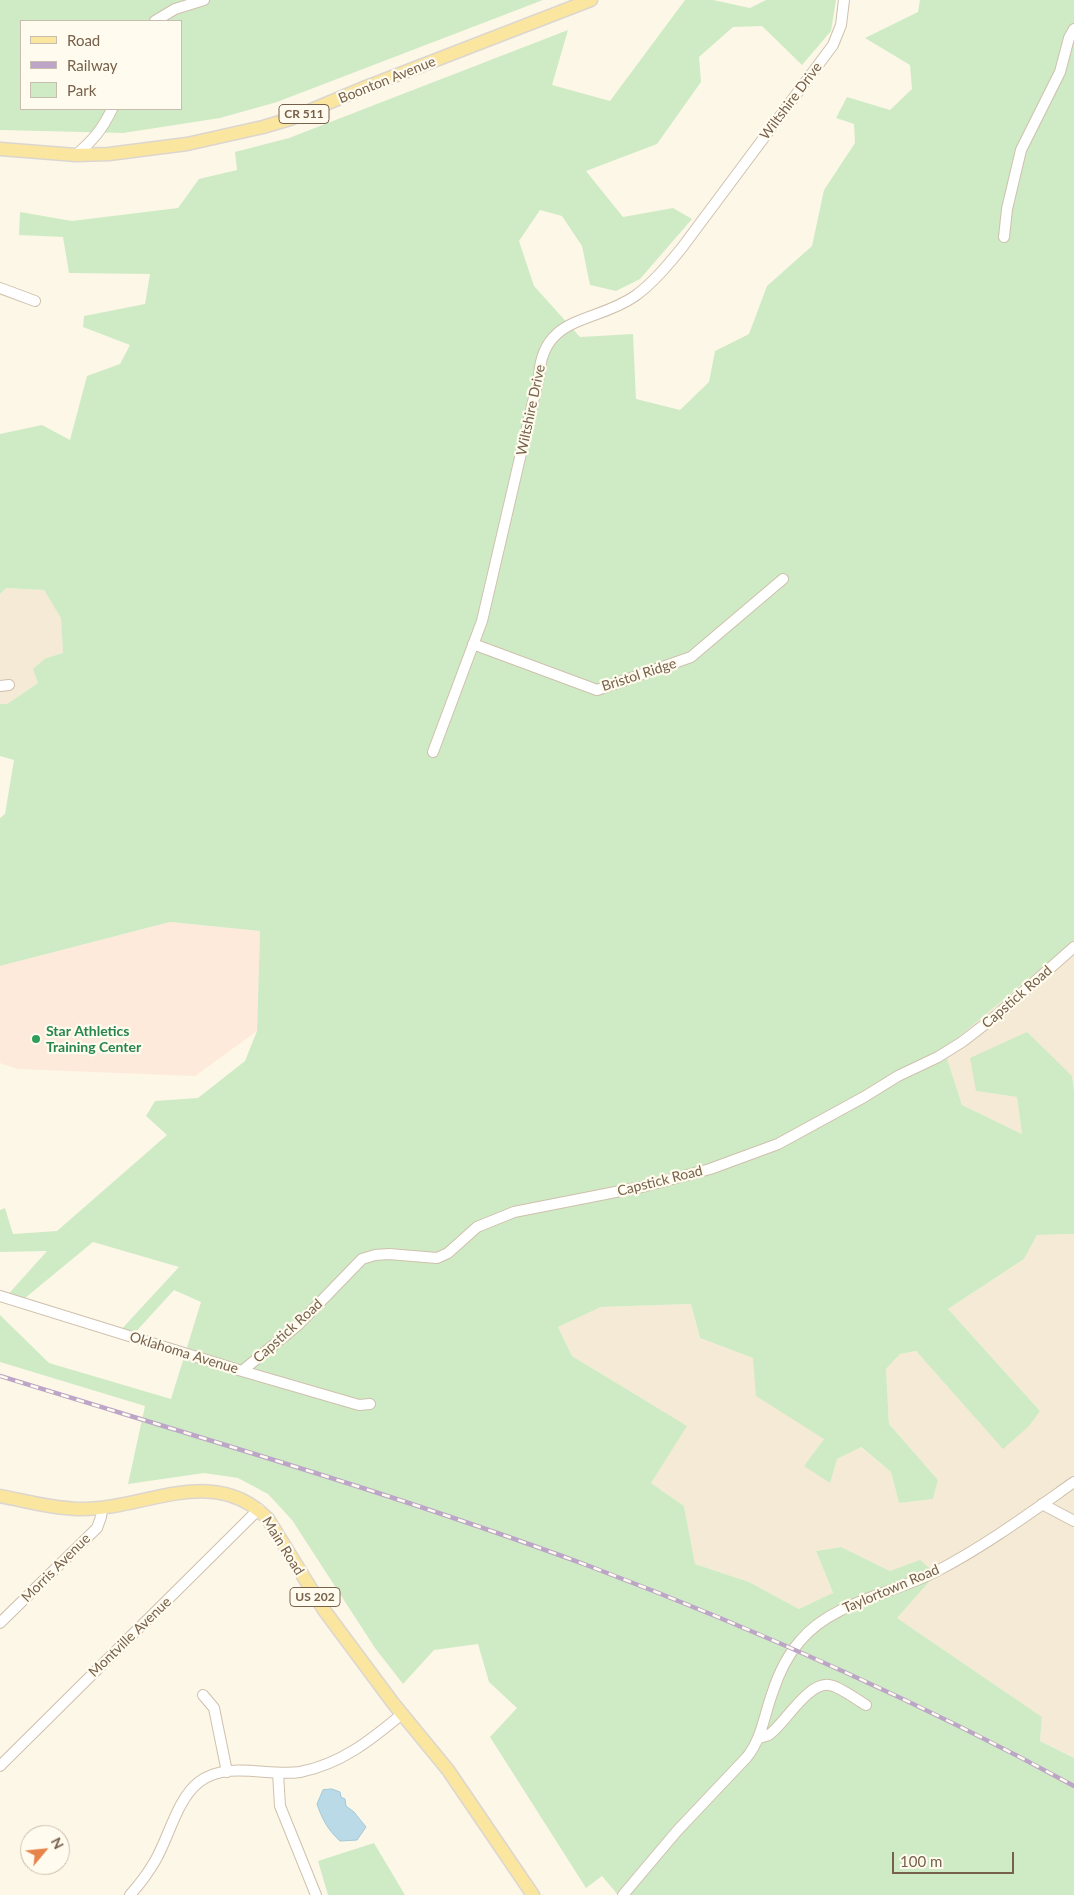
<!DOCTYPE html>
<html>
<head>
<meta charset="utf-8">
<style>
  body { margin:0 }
  #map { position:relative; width:1074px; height:1895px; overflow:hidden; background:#fdf7e7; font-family:Lato,sans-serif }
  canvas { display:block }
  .legend { position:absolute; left:20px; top:20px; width:162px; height:90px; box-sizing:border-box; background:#fffbee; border:1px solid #c9bdad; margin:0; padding:6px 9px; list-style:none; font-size:15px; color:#77614b }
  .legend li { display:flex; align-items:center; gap:10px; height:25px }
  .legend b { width:25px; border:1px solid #c9bdad }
  .north { position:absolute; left:20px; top:1825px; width:50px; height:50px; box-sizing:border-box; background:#fffbee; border:1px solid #c9bdad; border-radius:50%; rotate:62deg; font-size:14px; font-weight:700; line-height:20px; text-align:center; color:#77614b }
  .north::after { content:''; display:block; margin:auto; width:18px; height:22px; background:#e6844c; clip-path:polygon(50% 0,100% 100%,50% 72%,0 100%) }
  .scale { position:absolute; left:892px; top:1852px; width:122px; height:22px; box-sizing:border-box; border:2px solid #77614b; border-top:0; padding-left:6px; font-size:15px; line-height:18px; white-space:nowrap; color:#77614b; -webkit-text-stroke:4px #fffbee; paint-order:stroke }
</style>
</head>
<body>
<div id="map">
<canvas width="1074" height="1895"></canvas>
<ul class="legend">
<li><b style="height:6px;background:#fbe6a0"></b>Road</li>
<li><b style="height:6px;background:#bca5c7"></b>Railway</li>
<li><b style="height:14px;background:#cfebc5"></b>Park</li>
</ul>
<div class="north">N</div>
<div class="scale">100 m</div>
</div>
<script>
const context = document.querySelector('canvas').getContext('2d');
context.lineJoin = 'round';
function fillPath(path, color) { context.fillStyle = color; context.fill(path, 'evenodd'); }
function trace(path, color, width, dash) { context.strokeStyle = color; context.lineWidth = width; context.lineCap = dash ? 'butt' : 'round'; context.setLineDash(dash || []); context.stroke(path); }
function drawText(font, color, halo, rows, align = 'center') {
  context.font = font + ' Lato,sans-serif'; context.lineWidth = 4.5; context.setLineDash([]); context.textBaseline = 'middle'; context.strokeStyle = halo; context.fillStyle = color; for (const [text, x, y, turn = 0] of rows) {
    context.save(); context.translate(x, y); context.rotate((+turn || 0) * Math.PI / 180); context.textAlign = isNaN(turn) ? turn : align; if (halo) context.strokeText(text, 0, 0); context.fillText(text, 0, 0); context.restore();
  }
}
const residential = new Path2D(`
  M6 588 44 590 61 617 63 653 46 658 38 683 7 704H0V594Z
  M1074 941V1091L1072 1076 976 1091 1017 1097 1022 1134 962 1105 944 1049Z
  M1074 1234V1758L1040 1741 1042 1717 897 1618 935 1574 890 1571 841 1547 816 1551 833 1594 799 1609 749 1582 695 1564 684 1506 651 1483 686 1426 572 1356 558 1327 601 1307 691 1304 700 1338 753 1358 824 1439 804 1467 837 1459 860 1447 891 1472 899 1503 933 1499 938 1480 889 1424 886 1369 900 1354 916 1351 1003 1448 1040 1411 948 1309 1024 1259 1037 1235Z`);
const commercial = new Path2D(`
  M170 922 260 931 257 1031 195 1076 18 1069 0 1063V966Z`);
const green = new Path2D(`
  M0 0H543L277 102 220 118 123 133 0 130ZM21 21H181V109H21Z
  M685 0H713L750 8 766 0H836L831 31 802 65 762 26 733 27 699 57 701 82 657 144 586 171 623 217 673 208 692 219 640 279 616 291 590 285 582 246 562 216 540 210 519 241 534 286 580 337 633 334 636 399 680 410 709 382 715 351 749 334 767 286 812 246 824 190 855 143 854 124 836 118 847 97 890 110 912 89 910 65 865 38 918 12 920 0H1074V941L944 1049 962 1105 1022 1134 1017 1097 976 1091 970 1058 1027 1032 1072 1076 1074 1091V1234L1037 1235 1024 1259 948 1309 1040 1411 1029 1426 1003 1449 916 1351 900 1354 886 1369 889 1424 938 1480 933 1499 899 1503 891 1472 861 1447 837 1459 830 1483 804 1466 824 1439 756 1396 753 1358 700 1338 691 1304 601 1307 558 1327 572 1356 687 1426 651 1483 684 1506 695 1564 749 1582 799 1609 833 1593 816 1551 841 1547 890 1571 920 1560 936 1574 897 1618 1042 1717 1040 1741 1074 1758V1895H618L602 1876 586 1888 490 1737 517 1708 489 1682 478 1644 434 1650 403 1684 375 1648 292 1520 268 1494 238 1478 204 1473 128 1484 145 1406 0 1362V1315L49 1363 171 1399 201 1302 174 1290 131 1337 118 1333 179 1267 93 1242 19 1303 4 1299 47 1251 0 1252V1210L5 1208 13 1234 57 1231 167 1135 146 1116 155 1101 198 1098 245 1061 257 1031 260 931 170 922 0 966V818L5 814 14 760 0 756V704H7L38 683 33 669 46 658 63 653 61 618 44 590 6 588 0 594V434L42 425 70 440 87 376 120 364 130 345 83 327 84 316 145 304 150 274 69 273 63 237 19 235 20 212 72 221 178 208 199 179 237 170 235 152 289 138 568 30 552 85 610 101Z
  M374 1843 405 1895H328L318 1861Z`);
const water = new Path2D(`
  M332 1789 340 1792 341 1797 345 1799 346 1806 354 1812 366 1827 357 1840 340 1841C328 1830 322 1819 317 1804L323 1790Z`);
const minor = new Path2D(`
  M155 21 175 9 204 0
  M76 155C93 140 102 130 112 109
  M1004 237 1007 209 1021 150 1060 72 1069 38 1074 29
  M0 288 35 301
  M473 644 597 690 691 657 783 579
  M0 686 9 685
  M433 752 482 621 539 376C543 314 595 324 635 296 653 283 667 266 681 249L833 45 841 25 844 0
  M0 1296 242 1371 359 1405 370 1404
  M242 1371 298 1325 362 1259 375 1255 389 1254 437 1258 448 1253 477 1227 514 1212 646 1186 710 1169 778 1144 864 1097 898 1076 938 1057 962 1042 997 1015 1074 947
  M1042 1504 1074 1521
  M0 1623 97 1528 101 1517 102 1508
  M203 1695 214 1708 227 1772
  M759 1738C762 1737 767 1736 770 1734 785 1723 808 1682 829 1685 839 1686 857 1700 866 1705
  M0 1766 259 1509
  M278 1773 280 1806 316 1895
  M130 1895C139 1885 148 1873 155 1861 169 1837 177 1799 199 1782 228 1760 268 1777 300 1772 341 1764 371 1740 402 1714
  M623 1895 677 1831 747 1757C762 1738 764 1716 772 1694 778 1675 787 1656 800 1641 832 1602 893 1594 937 1571 985 1546 1030 1513 1074 1482`);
const major = new Path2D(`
  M0 149 76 155 109 154 187 144 263 127 290 119 366 87 591 0
  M0 1496C27 1501 55 1509 83 1509 146 1509 214 1463 268 1519L324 1610 393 1703 448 1770 533 1895`);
const rail = new Path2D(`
  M0 1376C197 1437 396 1494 589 1566 755 1629 918 1701 1074 1786`);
const markers = [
  [36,1039,5,"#2e9e5b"]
];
const shields = [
  [304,114,50],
  [315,1597,50]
];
const shieldNames = [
  ["CR 511",304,114],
  ["US 202",315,1597]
];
const streetNames = [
  ["Boonton Avenue",387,80,-22],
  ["Wiltshire Drive",791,101,-53],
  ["Wiltshire Drive",531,410,-78],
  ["Bristol Ridge",639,675,-18],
  ["Capstick Road",1017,997,-41],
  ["Capstick Road",660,1181,-14],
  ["Capstick Road",288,1331,-42],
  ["Oklahoma Avenue",184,1353,17],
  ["Main Road",283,1546,58],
  ["Morris Avenue",56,1568,-45],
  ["Taylortown Road",891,1589,-23],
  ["Montville Avenue",130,1637,-44]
];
const leisureNames = [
  ["Star Athletics",46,1031],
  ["Training Center",46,1047]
];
fillPath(residential, '#f4ead5');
fillPath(commercial, '#fdeadb');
fillPath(green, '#cfebc5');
fillPath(water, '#bbdae7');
trace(water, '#a1c8d8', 1);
trace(minor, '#cfc0ad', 12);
trace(major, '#dcd6d0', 15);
trace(minor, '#fff', 10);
trace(major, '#fbe6a0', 12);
trace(rail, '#bca5c7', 4.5);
trace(rail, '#fffbee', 2.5, [8]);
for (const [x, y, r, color] of markers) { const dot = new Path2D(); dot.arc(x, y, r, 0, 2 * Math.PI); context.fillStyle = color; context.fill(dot); trace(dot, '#fffbee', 2); }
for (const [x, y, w] of shields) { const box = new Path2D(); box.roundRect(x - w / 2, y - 9.5, w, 19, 4); context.fillStyle = '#fffbee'; context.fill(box); trace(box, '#77614b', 1); }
drawText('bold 12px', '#77614b', null, shieldNames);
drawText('14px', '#77614b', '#fffbee', streetNames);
drawText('bold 14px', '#27864d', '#fffbee', leisureNames, 'left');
</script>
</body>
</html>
